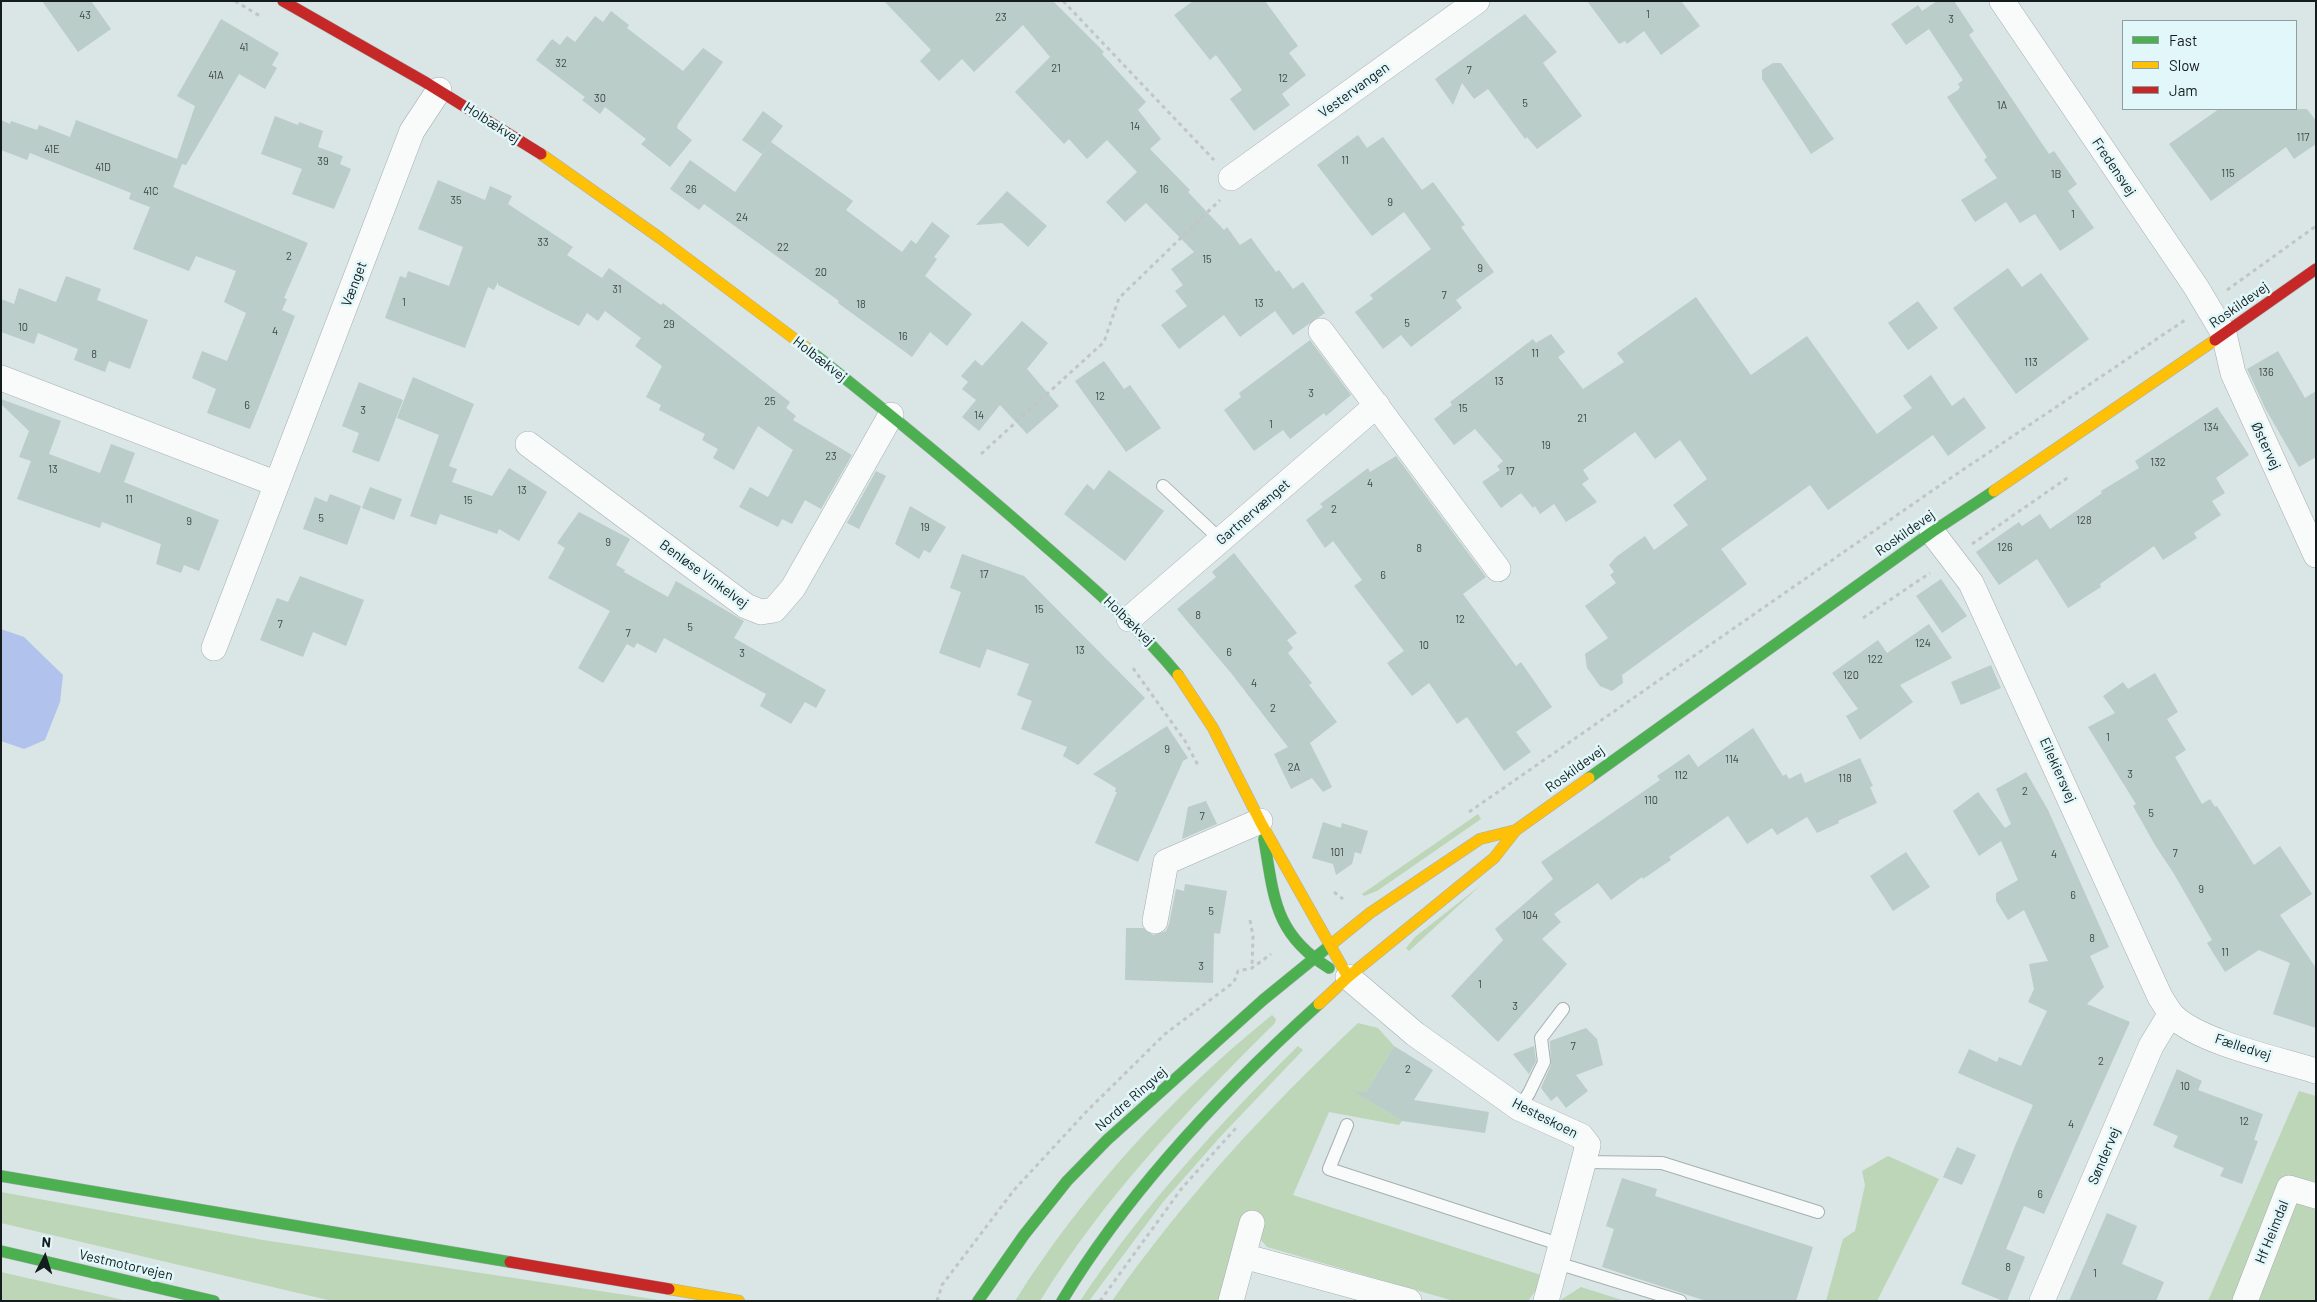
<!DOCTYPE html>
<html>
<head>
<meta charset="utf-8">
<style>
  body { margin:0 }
  #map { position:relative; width:2317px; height:1302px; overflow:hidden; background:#dae5e6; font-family:Barlow,sans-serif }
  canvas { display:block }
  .frame { position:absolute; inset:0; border:2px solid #141c1d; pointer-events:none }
  .legend { position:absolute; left:2122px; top:20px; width:175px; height:90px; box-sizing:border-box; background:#e1f7f9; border:1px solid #8f9fa1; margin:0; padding:6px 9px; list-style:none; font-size:15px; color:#141c1d }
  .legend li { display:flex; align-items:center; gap:10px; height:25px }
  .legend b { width:25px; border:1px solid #8f9fa1 }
  .north { position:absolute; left:20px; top:1232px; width:50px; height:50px; -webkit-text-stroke:4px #e1f7f9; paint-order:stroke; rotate:5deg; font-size:14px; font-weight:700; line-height:20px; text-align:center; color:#141c1d }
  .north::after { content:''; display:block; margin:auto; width:18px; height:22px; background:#141c1d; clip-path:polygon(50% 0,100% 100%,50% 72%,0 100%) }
</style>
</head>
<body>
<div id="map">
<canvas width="2317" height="1302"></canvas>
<div class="frame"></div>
<ul class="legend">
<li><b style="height:6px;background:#4caf50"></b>Fast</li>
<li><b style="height:6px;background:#ffc107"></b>Slow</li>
<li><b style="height:6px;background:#c62828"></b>Jam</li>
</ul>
<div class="north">N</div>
</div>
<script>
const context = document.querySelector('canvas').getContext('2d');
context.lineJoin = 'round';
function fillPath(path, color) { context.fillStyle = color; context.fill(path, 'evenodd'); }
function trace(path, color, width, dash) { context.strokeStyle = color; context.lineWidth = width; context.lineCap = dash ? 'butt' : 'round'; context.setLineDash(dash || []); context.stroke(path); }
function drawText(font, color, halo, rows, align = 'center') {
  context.font = font + ' Barlow,sans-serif'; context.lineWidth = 5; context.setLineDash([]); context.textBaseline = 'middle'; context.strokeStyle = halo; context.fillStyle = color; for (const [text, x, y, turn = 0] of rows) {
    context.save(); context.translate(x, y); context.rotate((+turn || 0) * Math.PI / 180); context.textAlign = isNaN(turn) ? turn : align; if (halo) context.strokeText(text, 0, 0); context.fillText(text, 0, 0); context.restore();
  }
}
const green = new Path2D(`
  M1478 814 1481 819 1377 891 1364 896 1362 894Z
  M1481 885 1409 951 1406 948 1415 937Z
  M1272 1015 1276 1019 1275 1023C1189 1108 1104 1197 1040 1301H1015C1083 1193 1173 1095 1272 1015Z
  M1358 1023 1378 1028 1394 1046 1363 1097 1402 1121 1399 1125 1329 1112 1293 1195 1541 1275 1536 1290 1528 1301H1454L1267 1247 1261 1240 1258 1224 1220 1301H1112C1184 1198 1268 1108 1358 1023Z
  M1298 1046 1303 1050 1221 1136 1163 1202 1089 1301H1080C1143 1207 1218 1125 1298 1046Z
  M2299 1091 2316 1096V1301H2208Z
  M1888 1156 1939 1179 1877 1301H1826L1843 1239 1855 1231 1865 1185 1862 1171Z
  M1 1192 263 1240 666 1301H332L1 1223Z
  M1 1272 128 1301H1Z
  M1581 1287 1625 1301H1559Z`);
const water = new Path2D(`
  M1 629 24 637 63 675 60 702 45 740 24 749 1 741Z`);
const building = new Path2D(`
  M42 1H91L111 29 78 52Z
  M884 1H1053L1104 52 1102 54 1146 102 1138 110 1161 139 1150 149 1190 190 1188 192 1224 230 1227 227 1240 245 1251 238 1276 272 1279 270 1293 289 1303 282 1325 313 1293 335 1275 311 1240 337 1224 315 1179 349 1161 325 1187 306 1175 291 1183 285 1171 269 1194 252 1146 203 1125 222 1106 202 1137 172 1107 140 1087 159 1069 139 1064 144 1015 92 1050 57 1023 25 974 72 962 59 939 81 920 61 931 50Z
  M1193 1H1265L1298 46 1289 53 1306 75 1282 94 1290 105 1254 131 1230 99 1242 90 1216 55 1210 60 1174 15Z
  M1587 1H1681L1700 26 1661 55 1644 31 1627 44 1625 41 1619 44Z
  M1937 1H1954L1974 31 1969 35 2049 154 2054 151 2077 184 2068 191 2094 228 2060 251 2035 214 2020 223 2006 202 1975 222 1961 200 1997 178 1984 160 1987 157 1947 97 1958 90 1960 87 1958 84 1963 80 1929 29 1906 45 1891 24 1918 5 1922 11Z
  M611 11 629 25 627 28 683 71 703 48 723 62 678 124 677 128 692 140 670 167 641 144 646 139 605 107 600 114 582 100 585 97 536 60 552 39 560 45 567 36 575 42 595 16 603 22Z
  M1525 14 1557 52 1543 63 1582 116 1537 149 1527 137 1525 139 1488 89 1474 99 1462 83 1453 105 1435 79Z
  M221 19 279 53 272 65 277 68 265 89 239 74 186 165 182 164 173 187 308 243 284 298 287 299 282 310 295 316 250 429 207 413 216 389 192 378 202 351 227 361 246 313 224 302 236 271 196 256 189 271 133 249 150 207 129 199 131 193 30 153 27 160 1 150V120L10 124 11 121 37 130 39 125 70 137 76 120 177 159 195 106 177 96Z
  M1773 63H1781L1834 139 1811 154 1762 79V70Z
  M2219 109H2307L2316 121V144L2294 159 2286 147 2211 201 2169 144Z
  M763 111 783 126 762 154 742 140Z
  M275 116 298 125 299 122 323 131 318 147 343 156 340 164 351 169 334 209 292 194 302 169 261 154Z
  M1358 135 1367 148 1383 137 1422 190 1433 182 1465 225 1461 227 1494 272 1456 300 1462 308 1411 347 1401 335 1383 349 1355 312 1373 299 1370 295 1431 249 1404 212 1372 236 1317 165Z
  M771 142 853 201 846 210 902 252 911 240 916 244 932 222 950 236 934 257 937 259 925 276 972 314 947 346 930 332 912 357 838 303 839 301 704 204 699 210 670 189 690 160 735 192Z
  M438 180 485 200 490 186 512 196 508 204 573 247 567 255 602 278 609 268 661 305 663 303 790 402 786 408 796 416 793 420 852 455 821 509 805 500 792 524 782 519 778 527 739 507 750 487 768 497 793 450 758 426 734 470 713 458 718 449 702 440 705 434 659 410 661 405 646 397 662 366 635 346 641 338 605 311 598 321 587 313 579 326 498 285V282L494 290 488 287 465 348 385 318 400 276 406 278 408 271 449 286 463 247 418 229Z
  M1007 191 1047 226 1028 247 1002 223 976 225Z
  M2008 268 2022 287 2041 273 2089 339 2016 394 1953 308Z
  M66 276 101 289 97 300 148 320 130 369 109 361 105 372 74 360 78 349 38 333 34 344 1 332V299L14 304 19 288 56 302Z
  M1696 297 1751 375 1807 336 1877 434 1912 408 1903 396 1931 375 1952 406 1964 397 1986 428 1948 456 1933 435 1828 510 1810 485 1721 549 1747 584 1622 675 1623 683 1612 691 1600 686 1587 668 1585 654 1608 638 1585 606 1616 583 1610 575 1614 572 1609 565 1616 557 1645 536 1654 550 1688 525 1673 505 1707 479 1680 440 1655 459 1635 432 1583 470 1589 479 1582 484 1597 502 1566 522 1554 504 1540 514 1535 506 1533 508 1521 493 1501 508 1482 482 1500 470 1497 466 1503 461 1475 429 1454 445 1434 419 1452 405 1450 402 1533 339 1536 343 1551 334 1565 352 1558 357 1583 389 1624 362 1617 353Z
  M1918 301 1938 328 1908 350 1888 323Z
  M1022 321 1048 343 1027 369 1059 406 1027 434 1000 405 979 431 962 417 976 400 962 389 968 382 961 376 975 360 982 366Z
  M1310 340 1351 395 1326 416 1324 413 1290 439 1283 430 1254 451 1224 410 1241 397 1239 393Z
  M2278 351 2305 398 2316 391V457L2299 467 2265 408 2247 369Z
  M1104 361 1124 389 1130 385 1161 428 1126 452 1075 381Z
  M413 377 474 404 449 466 457 469 452 482 492 496 509 468 547 492 519 541 499 529 497 534 440 514 436 525 410 516 439 435 397 418Z
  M359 382 403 400 379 462 352 452 359 433 342 426Z
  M1 399 61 421 49 454 100 473 111 444 135 453 124 482 219 520 199 571 184 565 181 573 156 564 161 544 102 522 100 528 17 499 31 461 19 457 29 431 1 404Z
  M2217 407 2249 455 2216 478 2225 493 2212 501 2221 515 2194 533 2197 538 2163 560 2154 546 2100 584 2101 587 2068 608 2037 559 1999 585 1976 552 2019 522 2022 526 2040 514 2050 529 2102 493 2101 491 2139 468 2135 461Z
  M1396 456 1486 577 1463 594 1516 666 1521 662 1552 707 1516 732 1531 752 1504 771 1467 717 1457 724 1429 683 1412 696 1387 663 1404 651 1354 586 1362 580 1333 541 1325 548 1306 520 1323 507 1320 504 1368 468 1370 472Z
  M1109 470 1164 511 1125 561 1064 514 1087 484 1094 490Z
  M876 471 886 476 859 529 847 523Z
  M370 487 402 499 394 520 362 508Z
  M330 494 361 506 347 545 303 529 315 497 327 502Z
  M910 506 946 527 930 553 924 550 919 559 895 544Z
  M579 512 630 539 616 565 625 570 624 572 668 597 676 581 744 621 734 638 826 690 816 708 805 702 791 724 760 706 766 694 664 638 656 653 637 643 634 648 627 644 603 683 578 668 610 611 548 578 565 548 557 543Z
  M1234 553 1297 633 1287 640 1293 648 1288 653 1312 683 1309 685 1337 722 1310 743 1332 787 1323 792 1312 778 1291 789 1274 754 1288 747 1231 673 1177 609 1216 577 1212 572Z
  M962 554 1024 576 1145 698 1078 765 1063 756 1067 747 1021 729 1032 701 1017 695 1029 664 987 649 980 668 939 653 961 592 950 588Z
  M300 576 364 600 346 646 313 632 303 657 260 640 277 598 288 602Z
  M1941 579 1967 616 1942 633 1916 596Z
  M1929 624 1952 658 1900 685 1913 702 1860 740 1846 716 1858 709 1832 673 1878 640 1887 653Z
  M1991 665 2001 688 1961 705 1951 682Z
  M2155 673 2178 712 2167 719 2186 750 2175 757 2202 804 2210 799 2215 807 2217 806 2254 865 2280 846 2312 894 2280 915 2316 968V1028L2273 1014 2290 963 2259 950 2225 972 2207 943 2212 940 2174 874 2155 845 2133 806 2136 804 2088 727 2115 713 2103 696 2123 682 2128 689Z
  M1167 726 1188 758 1183 761 1138 862 1095 843 1117 792H1115L1116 788 1093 774Z
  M1753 728 1783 776 1786 774 1789 779 1801 773 1805 783 1860 758 1873 786 1870 787 1877 803 1838 821 1839 823 1817 833 1807 817 1777 835 1772 828 1747 844 1728 816 1669 857 1671 860 1643 879 1642 877 1611 900 1598 883 1554 914 1561 922 1542 939 1567 964 1498 1042 1451 996 1503 940 1495 929 1553 879 1541 862 1660 780 1657 776 1689 754 1698 767Z
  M2026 772 2048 810 2109 947 2090 956 2104 987 2087 1004 2130 1022 2044 1214 2024 1206 2006 1249 2025 1257 2007 1301H2003L1961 1284 2015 1146 2033 1105 1958 1073 1969 1049 1997 1062 1999 1057 2021 1066 2047 1011 2028 1002 2034 989 2029 964 2048 961 2024 910 2008 920 1996 901V893L2018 880 2001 841 1979 856 1953 811 1978 792 2005 828 2011 824 1996 789Z
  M1206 801 1217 824 1182 839 1188 807Z
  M1323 822 1341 828 1342 823 1368 831 1361 854 1355 852 1352 864 1336 875 1333 864 1312 858Z
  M1906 852 1930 887 1893 911 1870 876Z
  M1185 884 1227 891 1220 934 1214 933 1213 983 1125 980 1126 928H1143L1153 935 1166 931 1169 924 1176 889 1184 891Z
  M1586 1028 1597 1039 1603 1065 1576 1075 1588 1091 1566 1108 1557 1096 1551 1101 1541 1088 1551 1065 1550 1041Z
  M1394 1046 1433 1070 1414 1100 1489 1112 1485 1133 1402 1121 1353 1091 1366 1092Z
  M1534 1046 1536 1061 1529 1074 1513 1054Z
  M2177 1069 2202 1081 2198 1090 2263 1114 2254 1140 2258 1141 2242 1184 2220 1176 2224 1168 2173 1147 2178 1136 2153 1125Z
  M1957 1147 1976 1155 1962 1185 1943 1177Z
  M1622 1178 1657 1189 1655 1196 1813 1247 1796 1301H1706L1602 1267 1614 1229 1606 1226Z
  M2107 1213 2137 1226 2122 1264 2164 1282 2156 1301H2069Z`);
const path = new Path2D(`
  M235 1 260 16
  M1063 1 1214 160
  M2227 290 2316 226
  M981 454 1104 342 1119 298 1220 200
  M1972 544 2070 476
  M1863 618 1930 573
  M1133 668 1185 741 1199 767
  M1469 812 1936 488 2185 320
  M1334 892 1343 899
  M1250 920 1253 936 1252 968
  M937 1301 942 1285 1014 1190 1087 1111 1165 1034 1234 982 1238 971 1252 968 1271 954
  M1100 1301 1182 1188 1236 1128`);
const lane = new Path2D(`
  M1163 486 1221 540
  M1519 1108 1529 1093 1544 1062 1541 1038 1563 1009
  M1347 1125 1329 1169 1562 1245
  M1584 1162 1662 1163 1818 1212
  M1557 1263 1680 1301`);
const street = new Path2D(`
  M2002 1 2196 287 2224 334 2233 373 2316 555
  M1231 178 1477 1
  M1321 331 1498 569
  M1 378 277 484
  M528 444 746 606 761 612 774 610 793 588 891 415
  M1932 532 1971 583 2160 997C2164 1003 2168 1011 2173 1016 2201 1043 2278 1059 2316 1071
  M1129 619 1377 405
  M214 648 412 131 439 90
  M1155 921 1166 862 1260 821
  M1348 977 1415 1034 1519 1108 1581 1136 1588 1145 1546 1301
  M1243 1256 1409 1301
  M1231 1301 1252 1223
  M2042 1301 2151 1046 2165 1023 2173 1016
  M2245 1301 2289 1188 2316 1196`);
const fast = new Path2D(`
  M808 349C885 410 962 473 1036 538 1086 582 1136 624 1178 675
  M1589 778 1932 532 1994 491
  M1264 839C1274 897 1274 934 1329 968
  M1 1176 510 1262
  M1 1251 214 1301
  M978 1301 1024 1235 1067 1181 1107 1140 1263 1000 1333 943
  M1062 1301C1128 1191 1224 1090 1319 1004`);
const slow = new Path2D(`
  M541 154 660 238 808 349
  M1994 491 2215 340
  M1178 675 1213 728 1261 823 1348 977
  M1333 943 1370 913 1480 839 1516 830
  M1319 1004 1348 977 1494 858 1516 830 1589 778
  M669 1289 739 1301`);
const jam = new Path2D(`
  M283 1 425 82 541 154
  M2215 340 2316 269
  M510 1262 669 1289`);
const numberNames = [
  ["1",1648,14],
  ["43",85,15],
  ["23",1001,17],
  ["3",1951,19],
  ["41",244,47],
  ["32",561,63],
  ["21",1056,68],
  ["7",1469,70],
  ["41A",216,75],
  ["12",1283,78],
  ["30",600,98],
  ["5",1525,103],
  ["1A",2002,105],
  ["14",1135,126],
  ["117",2303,137],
  ["41E",52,149],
  ["11",1345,160],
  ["39",323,161],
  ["41D",103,167],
  ["115",2228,173],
  ["1B",2056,174],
  ["26",691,189],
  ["16",1164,189],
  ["41C",151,191],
  ["35",456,200],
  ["9",1390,202],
  ["1",2073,214],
  ["24",742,217],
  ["33",543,242],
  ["22",783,247],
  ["2",289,256],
  ["15",1207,259],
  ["9",1480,268],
  ["20",821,272],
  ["31",617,289],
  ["7",1444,295],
  ["1",404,302],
  ["13",1259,303],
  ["18",861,304],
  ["5",1407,323],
  ["29",669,324],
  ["10",23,327],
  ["4",275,331],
  ["16",903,336],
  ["11",1535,353],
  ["8",94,354],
  ["113",2031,362],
  ["136",2266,372],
  ["13",1499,381],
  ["3",1311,393],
  ["12",1100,396],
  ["25",770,401],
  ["6",247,405],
  ["15",1463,408],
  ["3",363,410],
  ["14",979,415],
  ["21",1582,418],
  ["1",1271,424],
  ["134",2211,427],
  ["19",1546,445],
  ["23",831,456],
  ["132",2158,462],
  ["13",53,469],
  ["17",1510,471],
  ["4",1370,483],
  ["13",522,490],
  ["11",129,499],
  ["15",468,500],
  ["2",1334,509],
  ["5",321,518],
  ["128",2084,520],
  ["9",189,521],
  ["19",925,527],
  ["9",608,542],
  ["126",2005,547],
  ["8",1419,548],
  ["17",984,574],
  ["6",1383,575],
  ["15",1039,609],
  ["8",1198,615],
  ["12",1460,619],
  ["7",280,624],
  ["5",690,627],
  ["7",628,633],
  ["124",1923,643],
  ["10",1424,645],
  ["13",1080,650],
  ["6",1229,652],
  ["3",742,653],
  ["122",1875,659],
  ["120",1851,675],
  ["4",1254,683],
  ["2",1273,708],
  ["1",2108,737],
  ["9",1167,749],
  ["114",1732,759],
  ["2A",1294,767],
  ["3",2130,774],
  ["112",1681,775],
  ["118",1845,778],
  ["2",2025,791],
  ["110",1651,800],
  ["5",2151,813],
  ["7",1202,816],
  ["101",1337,852],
  ["7",2175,853],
  ["4",2054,854],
  ["9",2201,889],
  ["6",2073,895],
  ["5",1211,911],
  ["104",1530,915],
  ["8",2092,938],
  ["11",2225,952],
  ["3",1201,966],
  ["1",1480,984],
  ["3",1515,1006],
  ["7",1573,1046],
  ["2",2101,1061],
  ["2",1408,1069],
  ["10",2185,1086],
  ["12",2244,1121],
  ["4",2071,1124],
  ["6",2040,1194],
  ["8",2008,1267],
  ["1",2095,1273]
];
const streetNames = [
  ["Vestervangen",1354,90,-36],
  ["Holbækvej",492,123,33],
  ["Fredensvej",2114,167,56],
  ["Vænget",354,284,-69],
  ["Roskildevej",2239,305,-35],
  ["Holbækvej",820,359,38],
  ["Østervej",2266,446,65],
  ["Gartnervænget",1253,512,-41],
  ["Roskildevej",1905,533,-35],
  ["Benløse Vinkelvej",704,574,36],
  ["Holbækvej",1129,621,44],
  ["Roskildevej",1575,769,-36],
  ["Eilekiersvej",2058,770,66],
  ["Fælledvej",2243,1047,18],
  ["Nordre Ringvej",1131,1099,-41],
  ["Hesteskoen",1545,1118,27],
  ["Søndervej",2104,1156,-67],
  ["Hf Heimdal",2272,1232,-68],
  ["Vestmotorvejen",126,1265,13]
];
fillPath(green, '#bdd6b8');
fillPath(water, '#b1c3ec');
fillPath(building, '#bacdc8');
trace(lane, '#a6afb0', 14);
trace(street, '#a6afb0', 26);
trace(fast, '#a6afb0', 12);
trace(slow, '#a6afb0', 12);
trace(jam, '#a6afb0', 12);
trace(path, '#c2c5c5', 3, [4, 4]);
trace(lane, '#f9fbfb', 12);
trace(street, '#f9fbfb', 25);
trace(fast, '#4caf50', 11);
trace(slow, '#ffc107', 11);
trace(jam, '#c62828', 11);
drawText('11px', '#3e4848', null, numberNames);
drawText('14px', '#141c1d', '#e1f7f9', streetNames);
</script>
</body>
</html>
